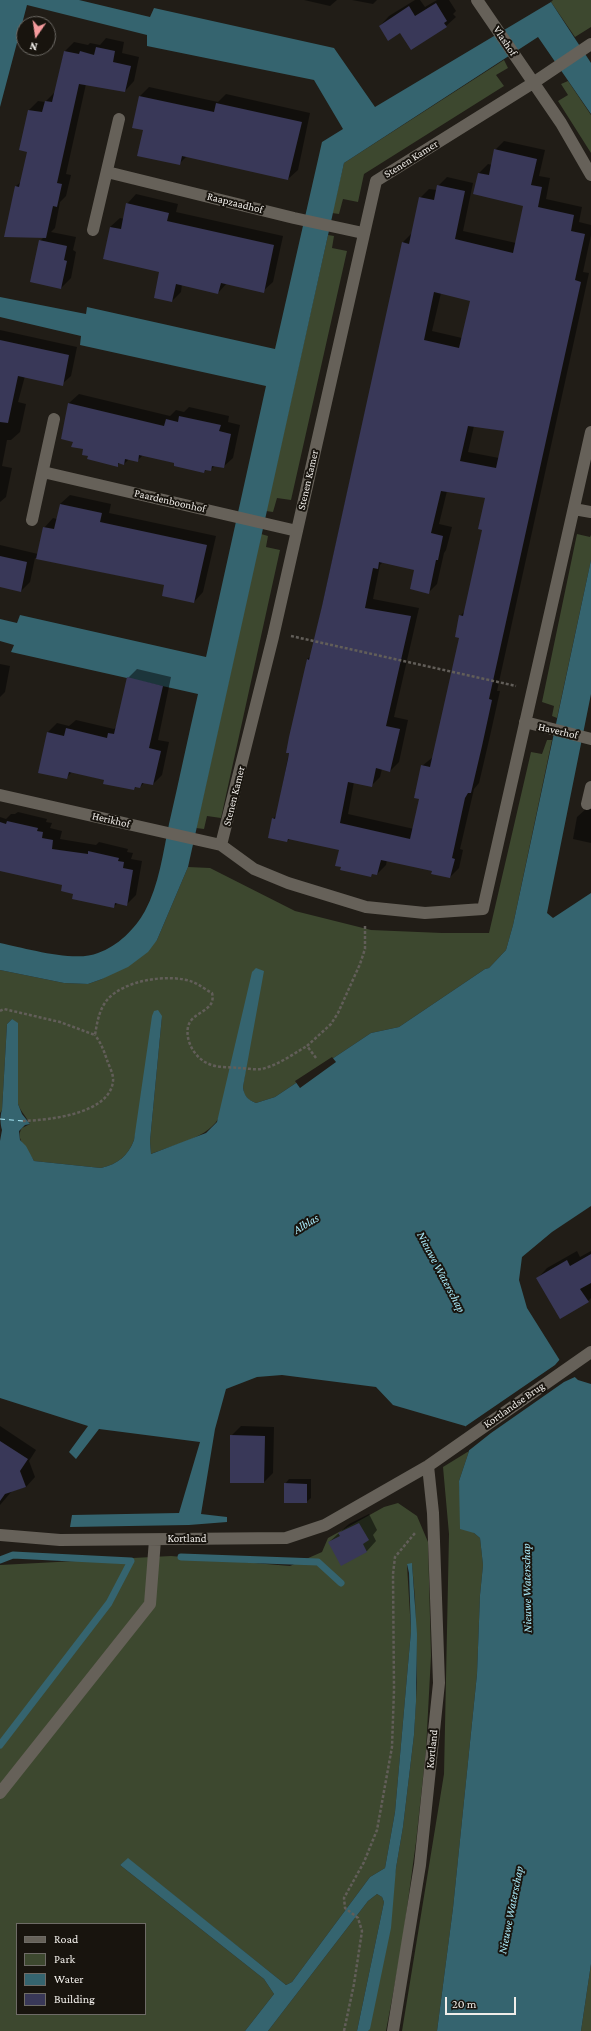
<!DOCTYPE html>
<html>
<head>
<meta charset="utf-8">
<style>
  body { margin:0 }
  #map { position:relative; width:591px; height:2031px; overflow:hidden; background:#211d17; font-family:"Crimson Pro",serif }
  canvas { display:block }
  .legend { position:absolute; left:16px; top:1923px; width:130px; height:92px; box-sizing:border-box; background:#18140e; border:1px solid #6e6b66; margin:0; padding:5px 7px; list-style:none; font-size:12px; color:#f0ede9 }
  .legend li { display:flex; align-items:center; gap:8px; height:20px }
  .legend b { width:20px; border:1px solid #6e6b66 }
  .north { position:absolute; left:16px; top:16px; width:40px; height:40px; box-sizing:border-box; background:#18140e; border:1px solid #6e6b66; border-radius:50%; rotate:193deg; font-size:11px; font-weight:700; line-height:16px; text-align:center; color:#f0ede9 }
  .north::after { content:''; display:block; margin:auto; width:14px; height:18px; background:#f59b9d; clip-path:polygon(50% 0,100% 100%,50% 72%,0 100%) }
  .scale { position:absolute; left:445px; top:1997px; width:71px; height:18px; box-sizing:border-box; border:2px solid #f0ede9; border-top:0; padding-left:5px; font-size:12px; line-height:14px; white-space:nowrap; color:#f0ede9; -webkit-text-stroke:3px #18140e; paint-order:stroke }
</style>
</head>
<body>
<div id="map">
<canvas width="591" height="2031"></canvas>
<ul class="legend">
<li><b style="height:5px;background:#666159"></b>Road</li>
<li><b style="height:11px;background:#3d482f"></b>Park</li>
<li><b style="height:11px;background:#35646f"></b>Water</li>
<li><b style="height:11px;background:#393858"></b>Building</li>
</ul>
<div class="north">N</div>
<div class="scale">20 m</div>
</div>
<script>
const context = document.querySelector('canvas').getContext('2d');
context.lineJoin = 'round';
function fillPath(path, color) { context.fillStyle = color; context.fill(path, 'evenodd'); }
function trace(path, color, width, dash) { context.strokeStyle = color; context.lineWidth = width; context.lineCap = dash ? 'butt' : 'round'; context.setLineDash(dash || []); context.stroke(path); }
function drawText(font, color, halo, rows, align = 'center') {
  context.font = font + ' "Crimson Pro",serif'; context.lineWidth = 4; context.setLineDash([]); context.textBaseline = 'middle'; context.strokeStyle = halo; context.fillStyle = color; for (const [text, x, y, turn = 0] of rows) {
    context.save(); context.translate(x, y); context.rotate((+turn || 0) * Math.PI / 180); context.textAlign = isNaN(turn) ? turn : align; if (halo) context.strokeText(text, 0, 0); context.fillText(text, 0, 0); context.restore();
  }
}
const green = new Path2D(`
  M553 0H591V27L575 37 551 2Z
  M504 60 508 68 496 75 504 86 364 174 358 202 343 199 339 214 332 213 344 163Z
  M568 81 591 115V153L558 101 568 95 561 84Z
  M328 235 334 236 332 248 347 251 291 500 277 498 273 512 266 511Z
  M261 534 268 536 266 547 280 550 221 818 207 816 204 829 196 828Z
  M577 534 590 537 591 535V560L557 718 552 716 554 706 542 702Z
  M547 740H552L513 925 506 950 489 968 485 969 399 1027 371 1033 275 1097 256 1103 249 1100 244 1094 243 1087 246 1066 254 970 220 1115C211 1138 172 1145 151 1154L150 1141 162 1016 134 1140C128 1156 118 1164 101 1168L34 1161C29 1151 14 1139 22 1128L30 1124C26 1116 21 1112 18 1104L12 1019 7 1024 2 1110 0 1113V970L64 983 88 984 102 979 157 940 188 867 210 868 295 911 371 930 442 933H489L531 752 542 754Z
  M469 1451 459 1481 460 1492 474 1533 480 1538 483 1565 480 1595 477 1674 453 1908 437 2031H402L444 1774 449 1534 443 1467Z
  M398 1503 417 1516 428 1542 431 1656 426 1750 416 1842 402 1945 386 2031H368L403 1827 414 1735 417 1682 415 1599 412 1564 407 1565 411 1631 395 1812 385 1868 370 1877 292 1982 286 1985 128 1859 120 1865 264 1979 274 1994 245 2031H0V1565L171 1556 290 1566 322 1552 328 1538 384 1507ZM17 1924H145V2014H17Z
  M377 1894 382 1897 384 1902 357 2031H268L368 1901Z
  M591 1964V2031H581Z`);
const water = new Path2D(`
  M0 0H79L150 17 154 8 334 48 375 107 551 2 591 63V114L538 37 344 163 188 867 157 940 148 952 128 967 102 979 88 984 64 983 0 970V943C25 948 75 963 98 953 118 946 135 929 145 911 159 885 163 853 169 824 179 781 188 737 198 694L11 652 14 645 0 641V619L17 623 20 615 206 657 266 386 80 345 81 336 0 317V297L86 314 87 307 275 349 322 142 343 129 314 80 147 46V35L27 5 0 107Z
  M591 560V694L547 913 553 918 591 893V1206L552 1232 522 1257 519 1280 527 1308 564 1367 578 1380 591 1384V1964L581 2031H437L453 1908 477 1674 480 1595 483 1565 480 1538 474 1533 460 1529 459 1481 469 1451 465 1426 393 1405 376 1387 282 1375 257 1377 226 1389 215 1429 201 1514 227 1517V1522L189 1525 70 1527 72 1515 179 1513 200 1442 99 1429 76 1459 69 1452 88 1426 0 1398V1141L2 1130C0 1124 0 1115 2 1110L7 1024 12 1019 18 1023V1104L22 1114 30 1124 25 1125 19 1131 20 1140 26 1146 34 1161 101 1168C118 1164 128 1156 134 1140L152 1016 154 1011 158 1010 162 1016 150 1141 151 1154 206 1133 217 1122 252 972 256 968 264 971 243 1087C244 1096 248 1100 256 1103L275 1097 371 1033 399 1027 485 969 489 968 506 950 513 925Z
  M412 1563 417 1634 416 1702 414 1735 403 1827 396 1868 391 1928 370 2029 368 2031H357L384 1902 382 1897 377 1894 368 1901 268 2031H245L274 1994 264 1979 120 1865 128 1858 286 1985 292 1982 370 1877 385 1868 395 1812 411 1631 409 1573 407 1564Z`);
const pier = new Path2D(`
  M332 1057 336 1062 300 1088 295 1081Z
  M561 1358 577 1376 564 1382 491 1433 467 1452 463 1428 555 1365Z`);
const shadow = new Path2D(`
  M304 0H337L330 6Z
  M352 0H377L373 4Z
  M415 0H420L425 7 437 0H449L456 11 453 14 456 17 446 26 400 32 380 26 389 16Z
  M106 38 124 42 122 53 139 57 134 81 125 91 86 84 66 174 71 175 66 196 60 202 55 228 51 232 76 237 73 250 76 252 71 278 61 288 40 241 44 237 16 186 22 181 28 151 20 149 29 110 38 101 45 102 55 92 64 52 74 42 88 45 90 43 100 45Z
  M149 87 218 102 226 94 310 113 298 170 288 179 187 156 179 164 144 129 133 127 140 96Z
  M504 141 545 150 539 176 550 178 546 199 582 207 579 222 591 225V235L583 272 589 273 497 691H500L490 736 479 783 474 789 460 849 463 850 459 868 450 877 433 870 387 860 386 865 377 874 373 873 371 876 340 849 290 839 287 841 273 819 277 814 307 659 311 656 403 242 412 233 420 198 429 189 437 190 438 186 447 177 473 183 463 231 516 243 525 205 479 173 488 164 492 165 495 150ZM441 293 471 300 462 338 432 331ZM474 426 505 431 499 458 468 452ZM447 491 486 498 484 530 465 611 460 616V637L433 757 422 766 421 798 414 829 348 814 354 782 371 786 380 777 382 769 390 771 399 762 408 720 394 717 419 608 373 599 380 565 384 561 415 569 428 593 437 584 444 553 446 550 452 527 439 524Z
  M136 194 178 204 176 212 283 236 273 282 263 291 227 283 218 293 182 284 181 292 172 301 161 271 110 227 120 218 124 219 127 204Z
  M0 330 77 347 71 376 62 384 25 376 18 402 26 404 20 432 11 440H7L2 466 12 468 6 497 0 502Z
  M79 394 170 416 176 410 184 412 189 407 229 416 228 422 240 425 233 458 223 467 215 466 210 470 207 469 204 472 175 463 143 455 137 461 129 459 124 464 120 463 117 465 89 456 85 449 74 441 62 438 69 403Z
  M70 495 111 504 109 513 216 536 203 592 194 602 165 585 35 558 30 582 21 591 0 586V545L38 554 44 528 53 518 57 519 60 504Z
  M0 664 10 666 5 692 0 697Z
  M137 669 171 677 158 740 169 742 162 775 153 784 145 782 140 787H136L134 789 105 780 72 772 67 777 48 732 57 723 69 726 76 720 114 729 117 726 128 678Z
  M587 808 591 809V843L573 839 577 817Z
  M18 812 47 819 46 822 52 823 50 828 62 831 60 839 96 845 99 842 128 849 127 852 133 853 131 859 142 861 136 895 126 905 118 903 113 907 74 893 63 884 0 870V817L6 819 11 814H15Z
  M577 1251 580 1257 591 1251V1298L588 1301 538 1278 547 1268Z
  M0 1426 36 1450 29 1461 35 1477 26 1487 12 1491 0 1505Z
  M241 1426 274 1427 273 1473 264 1482 231 1436Z
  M289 1479H311V1498L306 1502 285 1484Z
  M369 1514 377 1530 373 1535 376 1541 367 1551 341 1564 329 1542 349 1524Z`);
const stream = new Path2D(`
  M181 1557 318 1562 341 1583
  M0 1560 13 1555 131 1561 109 1603 0 1745`);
const ferry = new Path2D(`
  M0 1119 23 1121`);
const building = new Path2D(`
  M436 3 447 21 444 23 447 27 411 50 400 33 388 41 379 26 409 6 415 16Z
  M96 47 115 51 113 62 131 66 125 92 79 84 57 183 62 184 57 207 53 206 46 238 4 237 15 186 19 187 27 152 19 150 28 110 42 112 45 101 52 102 64 51 79 54 80 51 94 55Z
  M139 96 214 112 216 103 302 122 288 180 182 156 180 165 137 156 143 130 132 128Z
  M494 149 537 159 531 185 542 187 538 207 574 215 571 231 585 234 575 280 581 282 489 699 492 700 482 746 471 793H468L465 798 452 858 455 859 450 878 431 874 432 871 381 860 377 875 372 874 371 877 340 870 341 867 335 866 339 850 288 839 287 842 268 838 272 818 275 819 288 759 289 753H286L289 737 307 659 309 660 322 606 402 242 409 244 419 197 434 200 437 185 465 191 455 239 513 253 523 206 473 194 478 173 489 175ZM434 292 470 301 459 348 424 340ZM468 426 504 431 496 468 460 461ZM441 491 485 498 478 529 482 530 463 616 459 615 455 637 459 638 430 767 421 765 414 798 419 799 410 839 340 823 348 782 372 787 376 768 390 772 400 729 386 726 411 616 365 608 373 568 378 569 379 562 414 570 410 589 429 594 436 560H438L443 536 431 533Z
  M126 203 169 213 167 221 274 245 264 293 221 283 218 294 176 284 172 302 154 298 159 272 103 259 110 227 121 229Z
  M39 240 67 246 64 260 67 261 61 289 30 282Z
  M0 340 69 355 63 386 18 376 8 423 0 422Z
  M68 403 164 426 166 419 178 422 179 416 221 425 219 431 231 434 224 468 212 466 211 471 205 470 204 473 174 466V463L139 455 138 462 125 459 124 465 118 463V467L87 459 88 456 82 455 83 449 71 447 73 442 61 439Z
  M60 504 102 513 100 522 207 545 194 603 162 596 164 585 36 559 43 527 54 529Z
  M0 556 27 562 21 592 0 587Z
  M127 677 163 686 149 748 161 751 153 785 142 783 140 788 135 787 134 790 103 784 104 780 69 772 67 779 38 773 47 732 64 736 66 728 107 738 108 733 114 734Z
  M7 821 38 828 37 831 43 832 42 838 53 840 52 849 88 854V851L119 858 118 861 124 862 123 868 133 870 127 906 115 903 114 908 72 899 73 894 61 891 62 885 0 871V822L6 824Z
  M591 1254V1283L580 1289 589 1302 560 1319 536 1278 567 1260 570 1266Z
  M230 1435 265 1436 264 1483H230Z
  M0 1441 28 1459 20 1471 26 1487 5 1494 0 1501Z
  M284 1483 307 1484V1503H284Z
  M359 1523 369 1540 363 1544 367 1552 341 1566 328 1542 340 1536 338 1533Z`);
const path = new Path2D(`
  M291 636 516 686
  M0 1011 4 1009 60 1022 95 1035C97 1023 99 1010 107 1000 124 980 169 973 193 982 200 985 206 990 212 993 217 1012 191 1011 188 1027 185 1042 196 1059 209 1064 218 1068 230 1067 239 1068 246 1068 254 1070 261 1069 277 1066 293 1054 307 1046
  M316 1058 307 1046 331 1024 338 1013 360 964 365 949V926
  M23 1121C49 1120 110 1114 113 1081 114 1075 109 1066 107 1060 104 1051 101 1043 95 1035
  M344 2031 354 1984 362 1931 358 1918 345 1908 344 1898 364 1862 377 1830 392 1747 394 1690 393 1574 395 1557 415 1533`);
const minor = new Path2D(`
  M477 0 561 123 591 175
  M591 44 533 83 376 181 273 637 221 845 254 869 288 883 366 907 425 913 483 909 591 432
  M107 172 294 218 363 233
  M93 230 119 119
  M43 472 297 531
  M574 509 591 512
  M32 520 54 419
  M525 722 591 739
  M0 795 221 845
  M587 804 591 787
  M0 1535 60 1540 286 1538 325 1525 428 1466 591 1352
  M0 1793 150 1604 155 1540
  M393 2031 420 1865 439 1683 433 1513 428 1466`);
const streetNames = [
  ["Vlashof",505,41,56],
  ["Stenen Kamer",411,159,-32],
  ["Raapzaadhof",235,203,14],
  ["Stenen Kamer",308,480,-77],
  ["Paardenboonhof",170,501,13],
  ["Haverhof",558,731,13],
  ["Stenen Kamer",234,796,-76],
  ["Herikhof",111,820,13],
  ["Kortlandse Brug",514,1405,-35],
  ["Kortland",187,1539],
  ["Kortland",432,1749,-84]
];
const waterNames = [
  ["Alblas",306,1224,-31],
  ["Nieuwe Waterschap",441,1272,62],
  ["Nieuwe Waterschap",527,1588,-91],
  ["Nieuwe Waterschap",511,1910,-79]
];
fillPath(green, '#3d482f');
fillPath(water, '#35646f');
fillPath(pier, '#211d17');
fillPath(shadow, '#0007');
trace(stream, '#35646f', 7);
trace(ferry, '#aaeaf9', 1, [5, 4]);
fillPath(building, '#393858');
trace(path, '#625e59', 2.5, [3, 2]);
trace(minor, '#666159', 12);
drawText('11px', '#f0ede9', '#18140e', streetNames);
drawText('italic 12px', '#aaeaf9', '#18140e', waterNames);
</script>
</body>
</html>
